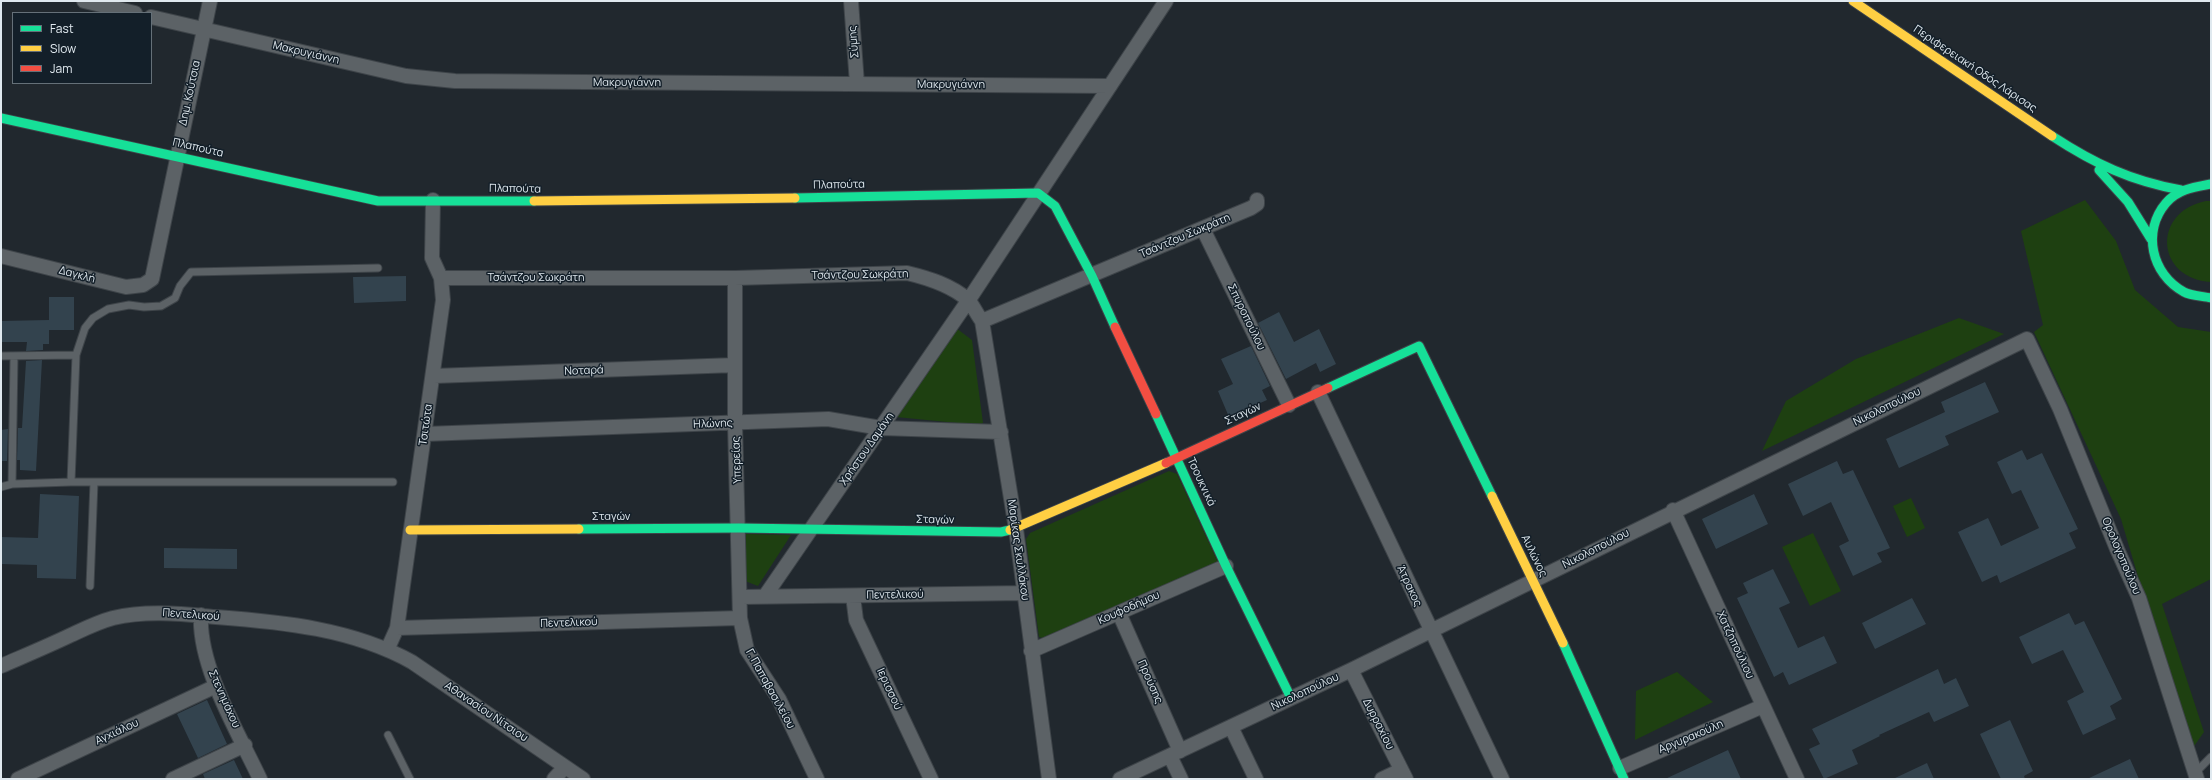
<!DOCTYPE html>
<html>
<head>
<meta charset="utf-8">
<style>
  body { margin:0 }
  #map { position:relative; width:2212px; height:780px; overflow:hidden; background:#21282e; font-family:Manrope,sans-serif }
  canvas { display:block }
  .frame { position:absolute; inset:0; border:2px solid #e0e9ef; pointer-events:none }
  .legend { position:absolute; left:12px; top:12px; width:140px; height:72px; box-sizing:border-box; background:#131f29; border:1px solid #657078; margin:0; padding:5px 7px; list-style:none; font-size:12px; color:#e0e9ef }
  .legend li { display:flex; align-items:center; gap:8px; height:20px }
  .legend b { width:20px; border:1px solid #657078 }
</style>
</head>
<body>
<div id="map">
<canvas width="2212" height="780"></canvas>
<div class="frame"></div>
<ul class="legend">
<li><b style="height:5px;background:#16e098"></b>Fast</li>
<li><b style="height:5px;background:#ffcf43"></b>Slow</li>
<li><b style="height:5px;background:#f24e42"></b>Jam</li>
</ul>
</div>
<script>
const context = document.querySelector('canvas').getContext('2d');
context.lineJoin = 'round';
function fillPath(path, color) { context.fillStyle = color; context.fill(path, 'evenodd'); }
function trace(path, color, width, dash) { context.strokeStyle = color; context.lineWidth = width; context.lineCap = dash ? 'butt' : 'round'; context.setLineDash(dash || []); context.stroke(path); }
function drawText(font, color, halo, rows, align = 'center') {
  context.font = font + ' Manrope,sans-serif'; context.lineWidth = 3; context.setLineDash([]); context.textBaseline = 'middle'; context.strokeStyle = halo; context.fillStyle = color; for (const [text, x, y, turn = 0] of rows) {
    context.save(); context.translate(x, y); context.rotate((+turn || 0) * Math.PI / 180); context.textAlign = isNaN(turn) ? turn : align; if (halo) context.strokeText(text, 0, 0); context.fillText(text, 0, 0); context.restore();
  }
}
const green = new Path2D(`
  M2085 200 2116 241 2135 290 2178 327 2211 332V579L2162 604 2204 732 2190 752 2121 519 2034 332 2043 325 2021 231Z
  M2206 201H2211V282C2156 279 2151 212 2206 201Z
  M1959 318 2004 334 1762 451 1786 401 1856 359Z
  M956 328 972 340 983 423 978 425 896 417Z
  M1169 471 1177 474 1218 562 1047 639 1039 637 1026 539 1030 533Z
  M1911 498 1925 528 1907 537 1893 506Z
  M1813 533 1841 591 1810 606 1782 547Z
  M746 534 791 535 758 586 745 581Z
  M1677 672 1713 702 1635 740 1636 691Z`);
const building = new Path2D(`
  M406 276V301L354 303 353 277Z
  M49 297H74V330H49V344H43V350L26 351 27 342H1V321L49 320Z
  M1279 312 1294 342 1319 329 1336 364 1320 372 1316 363 1286 379 1258 323Z
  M1251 346 1270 386 1262 390 1267 400 1229 417 1218 391 1233 384 1221 359Z
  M42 360 36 471 20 470V460H17L18 428H22L26 361Z
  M1985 382 1999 412 1945 436 1949 445 1899 468 1886 439 1945 412 1941 402Z
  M8 429 7 461H1V430Z
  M2022 450 2027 460 2042 453 2078 529 2069 533 2076 548 2000 583 1997 575 1982 582 1958 532 1988 518 2001 546 2039 528 2021 490 2012 494 1997 462Z
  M1837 461 1843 474 1853 470 1890 548 1877 553 1882 562 1853 576 1839 546 1849 541 1831 502 1803 516 1788 484Z
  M40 494 79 496 76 579 37 578V565L1 564V537L38 538Z
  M1754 494 1768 524 1716 549 1702 519Z
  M164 548 237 549V569L164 568Z
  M1773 569 1790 603 1779 608 1798 648 1824 636 1837 663 1789 685 1783 672 1774 677 1737 598 1748 593 1743 583Z
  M1912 598 1926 624 1875 649 1862 623Z
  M2069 613 2075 625 2084 621 2122 699 2110 706 2116 719 2083 735 2067 701 2084 692 2063 650 2032 664 2019 637Z
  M1938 669 1944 684 1956 678 1969 706 1934 722 1929 712 1879 735 1880 736 1852 750 1858 764 1824 779 1809 749 1820 744 1812 729Z
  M207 700 227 744 198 758 177 714Z
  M2010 720 2033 771 2024 776 2025 779H2001L1980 734Z
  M1728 750 1741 779H1665Z
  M2130 759 2139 779H2087Z
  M234 760 243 779H205L203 774Z
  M1927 763 1934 779H1893Z`);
const lane = new Path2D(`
  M1 356 76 355
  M71 482 76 355 85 328 93 318 108 309 129 305 144 307 161 306 175 298 180 286 191 272 378 268
  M12 484 14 357
  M1 487 12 484 71 482H393
  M90 586 94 482
  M388 735 410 779
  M2195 773 2211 757`);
const street = new Path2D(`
  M84 1 135 13
  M851 1 857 84
  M151 17 406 76 455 81 1110 86
  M1203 229 1289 405
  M1 256 126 287 143 285 152 279 210 1
  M441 278H735L907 273C928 278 951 285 968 300 973 305 977 315 982 321L1251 208 1257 204V200
  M735 278V424L740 618 747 650 779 699 817 779
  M982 321 1016 529 1049 779
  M434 376 735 365
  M1318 392 1502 779
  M425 434 828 419 881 428 1001 432
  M1673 510 1797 779
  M765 596 968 301 1166 1
  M853 596 856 620 931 779
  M741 597 1024 593
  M1119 613 1180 751
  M201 615C198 666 238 732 260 779
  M397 628 740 618
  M388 648 397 628 443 300 441 278 432 258 433 200
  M1031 651 1226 566
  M1 666C24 656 48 646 71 635 84 629 98 622 113 618 147 610 182 614 216 617 283 622 353 629 412 662L583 779
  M1351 670 1406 779
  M1231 727 1256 779
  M1170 756 1181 779
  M1620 768 1763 706
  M18 779 216 686
  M173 779 245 745
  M554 779 565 767
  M1120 779 1351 670 2027 339 2060 409 2117 549 2139 598 2197 779
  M1382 779 1401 770`);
const fast = new Path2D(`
  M1 118 378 201H534
  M2052 136C2095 164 2131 181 2181 190
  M2099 170 2128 202 2151 239
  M2211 184C2195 187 2178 189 2166 203 2142 231 2151 274 2184 292 2191 296 2203 296 2211 298
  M795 198 1038 193 1055 206 1092 276 1115 327
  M1328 388 1419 346 1492 496
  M1156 414 1226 566 1291 698
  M579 529 739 528 1001 532 1010 530
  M1563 643 1624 779`);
const slow = new Path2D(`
  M1853 1 2052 136
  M534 201 795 198
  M1492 496 1563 643
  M410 530 579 529
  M1010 530 1166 463`);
const jam = new Path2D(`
  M1115 327 1156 414
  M1166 463 1328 388`);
const streetNames = [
  ["Σύμης",854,42,-95],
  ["Μακρυγιάννη",306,53,13],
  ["Περιφερειακή Οδός Λάρισας",1975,69,34],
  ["Μακρυγιάννη",627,83],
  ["Μακρυγιάννη",951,85],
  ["Δημ. Κούτσια",190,93,-78],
  ["Πλαπούτα",198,148,13],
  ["Πλαπούτα",839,185,-1],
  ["Πλαπούτα",515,189,1],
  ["Τσάντζου Σωκράτη",1185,236,-23],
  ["Δαγκλή",77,275,15],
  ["Τσάντζου Σωκράτη",860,275,-1],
  ["Τσάντζου Σωκράτη",536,278],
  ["Σπυροπούλου",1246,317,64],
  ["Νοταρά",584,371,-2],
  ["Νικολοπούλου",1887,407,-26],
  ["Σταγών",1243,414,-25],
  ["Ηλώνης",713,424,-2],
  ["Τσιτώτα",426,425,-82],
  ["Χρήστου Δαμάνη",867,449,-55],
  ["Υπερείας",737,460,-92],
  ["Τσουκνικά",1201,482,65],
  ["Σταγών",611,517],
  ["Σταγών",935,520,1],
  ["Νικολοπούλου",1596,549,-27],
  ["Μαρίκας Σκυλλάκου",1018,550,82],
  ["Αυλώνος",1534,556,64],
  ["Ορολογοπούλου",2121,556,67],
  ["Άτρακος",1409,586,65],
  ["Πεντελικού",895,595,-1],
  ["Κουφοδήμου",1129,608,-24],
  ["Πεντελικού",191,615,4],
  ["Πεντελικού",569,623,-2],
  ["Χατζηπούλιου",1735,645,65],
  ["Προύσης",1150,682,66],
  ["Γ. Παπαβασιλείου",770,689,61],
  ["Ιερισσού",889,689,65],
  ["Νικολοπούλου",1305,692,-25],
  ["Στενημάχου",224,699,66],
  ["Αθανασίου Νίτσιου",486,712,34],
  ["Δυρραχίου",1378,724,63],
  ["Αγχιάλου",117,732,-25],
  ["Αργυρακούλη",1691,737,-23]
];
fillPath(green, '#1e4011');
fillPath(building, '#33434e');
trace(lane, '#3e4449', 9);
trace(street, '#3e4449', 16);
trace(fast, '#3e4449', 11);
trace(slow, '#3e4449', 11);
trace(jam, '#3e4449', 11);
trace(lane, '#5c6266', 7);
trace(street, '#5c6266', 14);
trace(fast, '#16e098', 9);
trace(slow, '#ffcf43', 9);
trace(jam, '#f24e42', 9);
drawText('11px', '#e0e9ef', '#131f29', streetNames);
</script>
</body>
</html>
